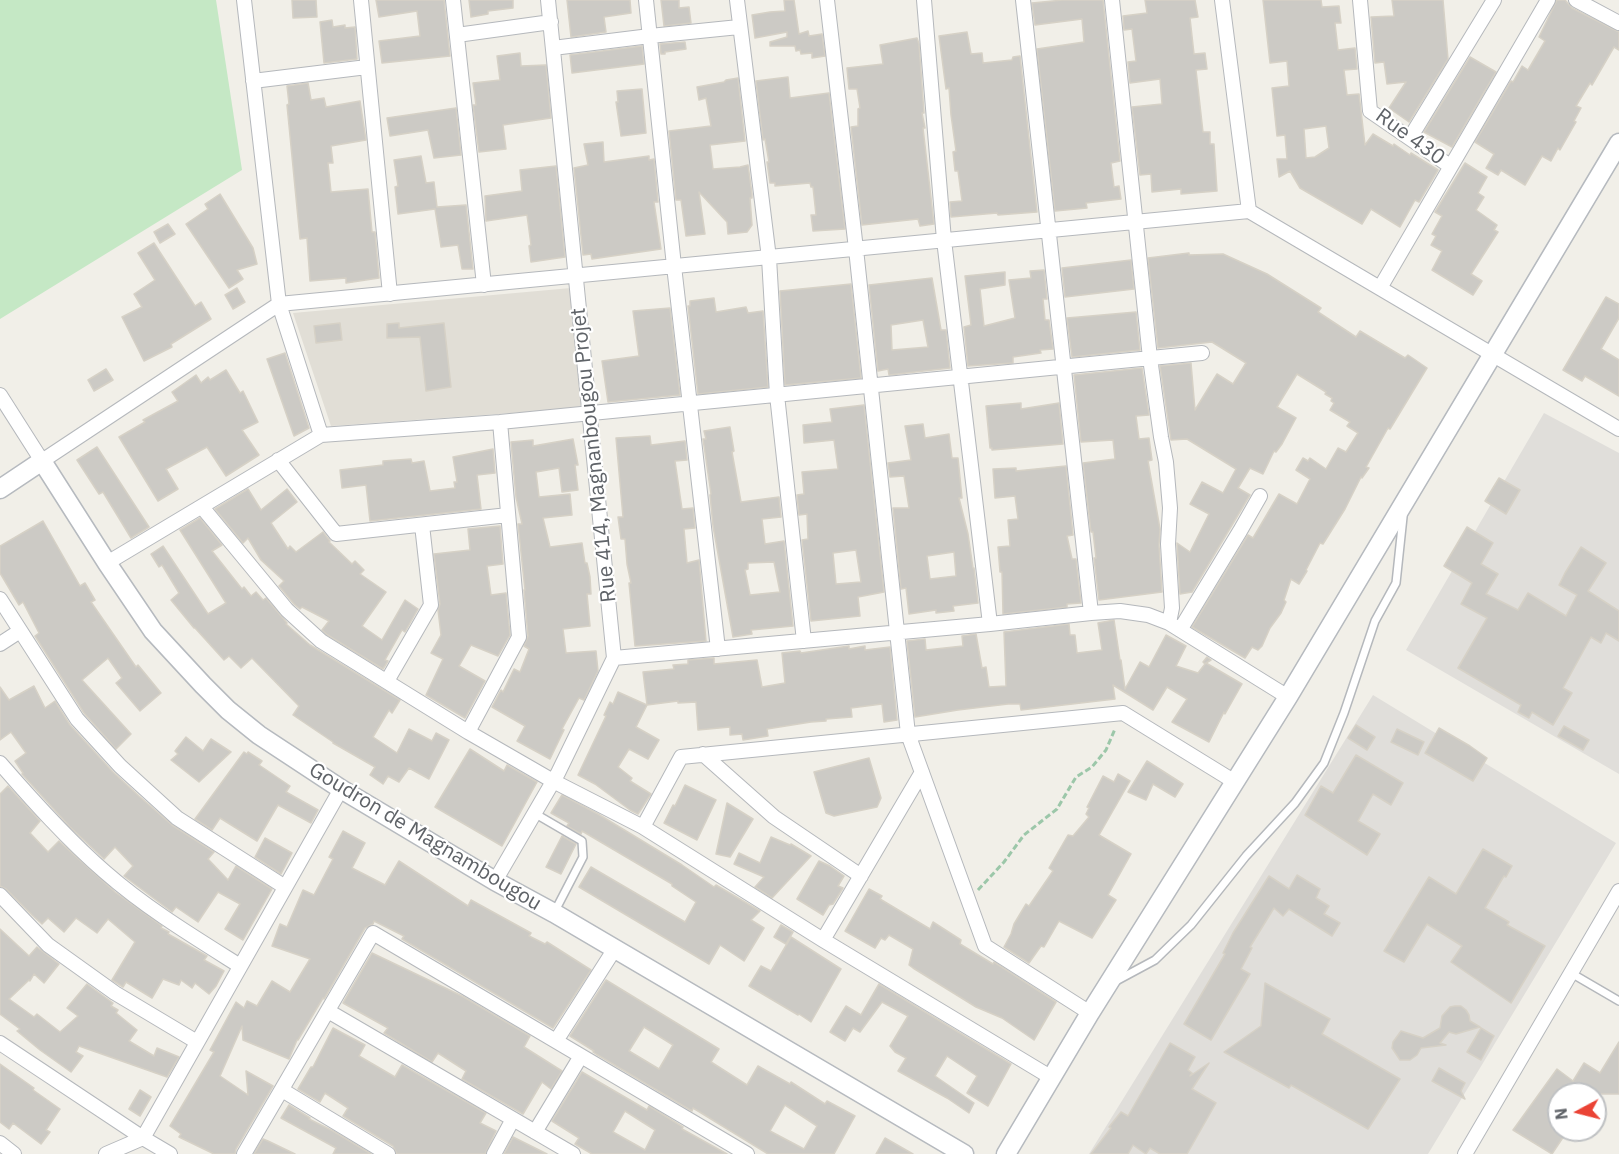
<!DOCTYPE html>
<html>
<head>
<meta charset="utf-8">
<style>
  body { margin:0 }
  #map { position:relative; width:1619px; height:1154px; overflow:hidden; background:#f1efe8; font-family:"IBM Plex Sans",sans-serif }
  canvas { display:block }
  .north { position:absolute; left:1547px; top:1082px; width:60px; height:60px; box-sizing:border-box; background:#fff; border:2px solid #bfc1c3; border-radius:50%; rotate:263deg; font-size:16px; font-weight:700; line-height:24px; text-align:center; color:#5f6368 }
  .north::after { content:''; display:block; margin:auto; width:21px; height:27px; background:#ea4335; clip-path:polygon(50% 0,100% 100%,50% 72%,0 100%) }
</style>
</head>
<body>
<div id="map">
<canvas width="1619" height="1154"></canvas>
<div class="north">N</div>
</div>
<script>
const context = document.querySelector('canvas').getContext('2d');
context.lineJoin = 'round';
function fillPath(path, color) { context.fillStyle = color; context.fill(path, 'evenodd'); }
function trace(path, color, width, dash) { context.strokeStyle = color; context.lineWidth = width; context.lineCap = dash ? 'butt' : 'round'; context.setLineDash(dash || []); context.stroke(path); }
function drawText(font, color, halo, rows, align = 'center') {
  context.font = font + ' "IBM Plex Sans",sans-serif'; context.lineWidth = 4.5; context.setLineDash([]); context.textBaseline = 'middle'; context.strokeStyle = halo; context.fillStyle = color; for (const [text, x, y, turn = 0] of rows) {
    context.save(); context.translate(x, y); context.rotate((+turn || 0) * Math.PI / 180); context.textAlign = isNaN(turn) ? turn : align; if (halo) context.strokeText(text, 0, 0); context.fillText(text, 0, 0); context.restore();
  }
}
const industrial = new Path2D(`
  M1544 413 1619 453V774L1406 650Z
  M1373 695 1616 843 1428 1154H1089Z`);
const education = new Path2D(`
  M571 288 581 408 331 426 293 313Z`);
const green = new Path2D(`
  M0 0H216L242 170 0 319Z`);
const building = new Path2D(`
  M292 0H316L317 17 293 18Z
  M376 0H444L450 56 382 63 379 41 420 36 417 11 379 17Z
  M469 0H513V8L488 11V14L471 17Z
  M567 0H630L631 13 604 17 606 32 571 37Z
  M661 0H679V8L689 7 691 23 664 26Z
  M784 0H794L799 34 808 31 809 36 822 34 825 56 812 58V53L801 54 800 50 796 51 795 46H770V42L787 37V32L755 38 752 15 770 12 785 11Z
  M1063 0H1103L1120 161 1111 163 1114 187 1119 186 1121 199 1086 203 1087 208 1055 211 1037 49 1084 42 1082 19 1035 25 1032 3Z
  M1145 0H1195L1198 17 1190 18 1194 54 1205 53 1207 69 1196 70 1203 132H1210V144H1214L1217 191 1181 194V189L1152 192 1151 174 1140 175 1132 107 1162 104 1160 79 1130 83 1128 62 1136 61 1132 29 1124 30 1123 16 1147 13Z
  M1263 0H1321L1322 7 1339 6 1341 23H1335L1338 50 1355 48 1357 69 1344 70 1347 95 1359 94 1365 145 1373 134 1393 146 1394 144 1410 155 1411 153 1438 170 1419 202 1415 200 1400 227 1371 209 1362 224 1300 188 1290 171 1279 177 1277 159H1287L1285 135 1277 136 1272 88 1289 86 1287 61 1270 63ZM1326 126 1329 148 1315 157 1306 158 1304 129Z
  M1392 0H1443L1448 59 1409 122 1389 108 1406 82 1387 84 1384 62 1375 63 1371 17 1394 16Z
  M1557 0H1565L1572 8 1619 32V50L1614 47 1592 85 1590 83 1576 106 1581 108 1574 121 1576 122 1560 150 1558 148 1551 161 1542 156 1525 185 1501 170 1498 175 1486 168 1494 154 1475 142 1511 81 1513 82 1522 66 1528 70 1545 41 1539 37Z
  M332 20 333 27 345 25V28L355 27 357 59 324 63 320 22Z
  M967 32 971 54 982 53 983 63 1012 60 1013 57 1020 56 1037 212 998 215 997 213 951 217 950 202 962 201 958 171H955L953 152 956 151 951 115 949 88 946 89 939 36Z
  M917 38 919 44 924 113H922L925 128H923L934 224 920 226 918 219 862 225 851 127 858 126V109L860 108 857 89H849L847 68 883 64 880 45Z
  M685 42 686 49 665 52V54H661L660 44Z
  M642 46 644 64 572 73 570 55Z
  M520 53 521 66 546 65 551 118 503 125 506 149 479 152 473 105H476L473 83 500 80 497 56Z
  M1470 57 1496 72 1452 147 1424 132Z
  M788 77 790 98 829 93 845 229 813 231 811 215H816L813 187H811L810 183 775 186V183H770L767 162H769L765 139 763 140 756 81Z
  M738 78 745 141 710 145 713 169 740 167 748 165 752 194V198H750L752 225 747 232 728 234 727 222 699 192 705 234 686 236 681 200H676L669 131 711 126 706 98 699 100 697 87 724 82 726 80Z
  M308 83 311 100 324 98 326 107 360 101 366 140 331 146 333 163H328L331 192 368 189 372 232H375L379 278 346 283V278L310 281 307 238 300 239 287 105 289 104 287 86Z
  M642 89 646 133 621 136 616 102H618L617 91Z
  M456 108 461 155 434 158 428 130 390 136 387 118Z
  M603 142 604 162 649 156V160L654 159 658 202H654L661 249 592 259 591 254 583 255 574 168 588 165 584 144Z
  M421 156 426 183 434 182 437 207 466 205 473 269H462L458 245 441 247 435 209 398 214 395 187 398 186 394 160Z
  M1465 163 1487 177 1478 193 1484 197 1476 210 1497 225 1494 230 1498 232 1471 274 1482 281 1473 295 1432 270 1442 251 1431 245 1436 236 1432 234 1442 216 1435 212Z
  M556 166 565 257 531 262 529 246 531 245 527 215 486 221 485 196 522 191 520 170Z
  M220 194 253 248 257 264 237 270 243 279 229 288 186 224 208 209 205 204Z
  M168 224 175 234 160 243 154 232Z
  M154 243 195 306 201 302 211 319 171 344 172 347 144 361 122 317 142 307 134 294 155 280 138 253Z
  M1189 253V255L1223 254 1267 274 1321 308 1318 312 1356 337 1360 331 1405 358 1408 355 1427 368 1390 429 1388 428 1366 467 1369 468 1362 478 1361 477 1345 509 1323 544 1320 543 1306 570 1307 571 1299 584 1291 579 1284 600 1286 602 1281 613 1270 628 1262 646 1258 650 1252 647 1245 658 1192 627 1248 535 1253 538 1279 494 1297 504 1310 479 1296 470 1303 458 1308 461 1310 458 1326 469 1338 448 1346 452 1358 433 1347 426 1350 422 1330 410 1334 403 1331 401 1332 398 1325 394 1326 392 1297 374 1277 407 1296 418 1282 444 1276 452 1274 451 1263 474 1250 468 1238 488 1250 495 1192 592 1180 594 1177 543 1190 552 1209 514 1190 504 1202 482 1223 493 1236 469 1187 439 1171 440 1160 366 1191 363 1195 410 1217 374 1233 384 1246 363 1212 342 1158 348 1148 258Z
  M1131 260 1134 289 1065 297 1062 268Z
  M1044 270 1047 299H1043L1045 320H1049L1053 349 1040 350 1041 353 1013 357V363L968 366 964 327 971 325 965 276 1005 272V285L980 289 984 326 1015 318 1009 280 1031 278 1030 271Z
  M932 278 941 330H946L950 368 889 375 888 369 878 371 869 285ZM923 320 928 347 892 350 891 325Z
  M851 284 861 378 785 385 780 291Z
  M237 288 245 302 233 309 225 295Z
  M1606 297 1619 304V318L1601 349 1619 360V396L1585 376 1582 381 1563 370Z
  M714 298 716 312 746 307 748 313 763 311 768 387 698 394 688 306H690V301Z
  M670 308 680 395 608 402 602 361 639 356 633 311Z
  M1136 312 1140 350 1072 357 1067 318Z
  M340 323 342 340 316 343 314 326Z
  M399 323V328L444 323 451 387 426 391 420 337 387 338V324Z
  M285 353 309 428 294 436 267 359Z
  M1142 368 1149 415 1136 416 1139 439 1149 438 1152 460 1148 461 1160 529 1159 545 1162 592 1099 600 1094 558H1096L1093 532H1091L1083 463 1115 459 1113 440 1081 442 1074 375Z
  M106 369 113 380 94 391 88 380Z
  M226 370 240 393 243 391 258 422 242 430 259 455 226 476 207 447 166 469 178 489 158 501 119 437 145 422 143 420 178 401 172 392 196 375 201 383 208 377 210 380Z
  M1021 403V409L1059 403 1063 444 992 450V448H990L986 406Z
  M864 405 884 592 858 597 860 616 811 621 802 540 808 539 807 514 799 515 797 495 804 494 802 472 838 469 834 440 804 443 803 425 832 422 830 409ZM856 550 861 582 836 584 833 553Z
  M923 424 925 438 949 434 952 458H958L962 498H959L968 534 973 568H974L978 603 953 606 954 611 936 613V610L909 614 906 588 901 589 893 508H909L904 476 890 477 888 463 911 460 905 426ZM954 552 956 576 930 579 927 556Z
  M730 427 734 451 732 452 741 502 779 497 781 517 762 519 765 544 784 541 793 626 751 630 752 634 733 637 713 526 710 495 711 494 703 439H706L704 431ZM774 562 780 592 750 595 745 570 748 569V563Z
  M650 436 651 445 685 441 687 460 675 461 682 509 693 508 695 528 684 529 687 563 699 560 706 641 635 646 629 583H631L627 564 625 539H621L618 517H623L616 438Z
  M573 439 578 465H575L578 490 562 492 559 468 536 472 539 497 570 494 572 515 543 518 550 547 582 543 585 563H587L590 577 591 594H587L590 626 563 629 566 653 596 651 598 671 584 700 579 698 562 729 564 730 550 759 517 741 525 726 492 707 501 690 503 692 514 669 520 672 529 649 524 646 528 636 524 590H525L518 524H522L516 497 511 442 533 440V446Z
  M97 447 149 527 131 538 103 492 99 494 77 460Z
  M493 449 495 473 477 475 481 509 370 521 366 485 342 488 340 470 383 465V461L411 459 412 463 424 461 430 491 455 488 454 482H457L453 457Z
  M1066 466 1073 535 1067 536 1072 559H1076L1081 603 1067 604V607L1003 614 1002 572H1000L998 547 1010 546 1008 520 1018 519 1015 496 995 498 993 469 1016 468V471Z
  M1499 478 1520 490 1506 514 1485 501Z
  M248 489 261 510 287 489 297 502 271 523 288 549 290 546 296 552 323 532 330 541 329 542 352 564 355 561 364 570 360 574 386 592 362 626 382 640 405 600 418 609 405 632 402 630 385 660 388 661 383 669 326 634 322 630 329 621 302 607 300 609 294 604 279 586 284 581 261 560 248 538 243 543 215 509Z
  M200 518 222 545 212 551 242 589 244 587 251 596 256 592 263 600 266 598 287 623 286 624 310 645 400 700 392 713 389 710 373 737 397 753 409 729 432 741 436 733 449 740 429 779 409 768 399 782 388 776 383 784 370 775 375 767 333 743V742L293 715 299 706 252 658 241 668 229 656 224 660 195 628H194L171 600 179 593 162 565 159 567 151 554 163 546 208 614 226 603 180 530Z
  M43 521 80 586 85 583 95 600 91 602 136 667 138 665 161 693 140 711 116 683 122 678 108 658 82 680 131 734 116 749 84 713 35 636 39 633 23 602 19 605 0 573V546Z
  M500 526 503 564 487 566 491 595 506 593 510 635 498 656 471 645 459 666 485 681 465 718 426 695 443 659 431 653 441 635 438 610 440 604 434 554 470 550 468 529Z
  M1467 527 1493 543 1481 564 1498 574 1486 594 1518 610 1528 593 1566 616 1577 595 1559 585 1565 573 1581 547 1606 563 1588 591 1619 611V641L1606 633 1601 643 1591 637 1563 688 1572 693 1553 725 1532 712 1529 718 1518 712 1521 705 1458 668 1487 618 1461 604 1472 583 1444 566Z
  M1114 620 1120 660H1121L1125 689 1140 662 1149 667 1166 635 1186 646 1176 666 1198 673 1205 664 1203 662 1207 657 1211 660 1206 663 1242 684 1225 714 1224 712 1209 742 1172 722 1187 699 1167 687 1153 710 1113 685 1115 699 1021 710 1020 704H1008L958 710 915 717 907 641 925 639 926 650 963 646 962 636 976 634 982 668 986 667 989 687 1006 686 1004 632 1069 624 1070 635H1075L1077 653 1102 650 1098 623Z
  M849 646V649L865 646V650L890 647 897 720 884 722 882 704 851 708 852 717 826 719V721L811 722 767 729 768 736 743 740 742 734 730 735V727L698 730 696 702 678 703V701L647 705 643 672 674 669 673 665 688 664V660L714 658V664L757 660 762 687 785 683 782 653 800 651 801 653Z
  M34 686 45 708 55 701 70 725 113 772 139 796 172 825 214 852 208 859 228 880 236 866 272 889 243 940 225 929 240 904 218 892 198 922 176 907 172 912 124 876 133 866 115 847 104 859 70 827 22 774 23 773 15 761 26 753 11 732 0 740V687L9 700Z
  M618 692 647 705 636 727 659 740 648 759 629 749 618 767 632 778 630 781 651 794 638 814 630 810 595 784 578 775 606 716 604 715 610 702 613 704Z
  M1356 725 1375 737 1367 750 1348 738Z
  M1564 726 1589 740 1583 750 1558 736Z
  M1439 728 1470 746 1487 758 1473 781 1425 753Z
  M1397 729 1424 742 1418 755 1391 742Z
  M186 737 203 751 211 739 231 752 199 782 171 760 178 754 175 751Z
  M470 749 504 771 507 765 537 782 502 846 435 807Z
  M244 752 247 754 248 752 262 761 259 765 290 786 286 792 318 810 311 823 278 805 257 841 220 818 212 830 195 819Z
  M1356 755 1403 783 1391 805 1373 794 1358 821 1380 834 1367 855 1305 815 1321 786 1333 793Z
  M869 758 881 798 877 807 834 816 826 813 814 772Z
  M1147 761 1183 784 1175 797 1153 784 1146 800 1128 792Z
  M1118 774 1130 781 1099 835 1131 854 1108 895 1116 900 1092 938 1059 921 1044 947 1041 946 1029 963 1004 947 1011 934 1014 924 1026 904 1029 906 1053 871 1049 868 1068 835 1073 836 1089 817 1086 814 1089 808 1087 807 1103 776 1114 782Z
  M685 785 716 800 697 840 664 823 673 805 675 806Z
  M8 786 40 821 30 833 48 852 59 841 115 892 162 926 161 928 169 932 168 934 207 956 204 960 224 971 216 986 209 994 195 983 192 988 181 980 179 985 163 979 152 998 126 982 123 987 112 980 135 942 108 919 97 933 76 918 64 932 48 918 42 924 32 915 6 889 0 886V794Z
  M562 795 598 814 682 865 714 887 716 885 760 911 751 920 764 928 744 961 720 945 709 964 579 887 591 867 685 922 696 902 672 886V884L582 831 581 834 567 826 569 823 551 813Z
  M727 803 753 819 730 857 716 854Z
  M343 831 365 843 352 868 385 885 399 861 468 906 471 900 531 933 529 936 545 944 547 942 591 970 553 1028 402 939 404 936 374 921 373 924 365 928 324 999 323 998 298 1040H297L289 1059 243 1040 242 1026 220 1076 248 1095 246 1071 273 1086 236 1149 235 1154H214L179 1137 181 1134 170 1126 214 1052 210 1050 236 1002 244 1008 247 1001 257 1006 272 981 290 992 310 959 272 946 280 924 287 927 303 890 314 895 333 859 329 857Z
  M562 836 576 844 561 874 546 867Z
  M771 837 790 845 791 844 811 856 772 898 755 887 764 877 734 864 739 853 760 863Z
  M265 838 292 853 281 874 255 857Z
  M1483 849 1512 866 1506 877 1504 876 1485 908 1509 922 1507 925 1545 946 1511 1003 1451 962 1462 946 1427 924 1404 962 1384 951 1429 877 1456 894Z
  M819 861 830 866 844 876 838 886 843 888 833 904 829 905 823 915 797 899Z
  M1297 875 1320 889 1316 898 1329 906 1324 914 1340 923 1332 936 1289 909 1283 916 1274 908 1250 947 1252 948 1241 969 1250 974 1211 1040 1184 1024 1225 954 1223 953 1233 933 1269 876 1289 889Z
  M869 889 882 896 880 899 930 929 933 922 961 940 960 944 993 964 994 962 1056 1002 1034 1040 1002 1018 976 1007 913 968 909 965 913 949 889 935 885 940 881 938 875 948 845 931Z
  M781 925 793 932 786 944 774 937Z
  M0 929 29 956 37 947 59 964 44 983 34 974 30 981 29 980 9 999 34 1017 37 1014 60 1032 78 1016 67 1008 87 984 113 1003 111 1006 118 1010 116 1013 137 1030 129 1041 154 1056 157 1048 179 1057 167 1077 79 1046 76 1052 83 1056 71 1072 40 1050 17 1031 20 1029 0 1014Z
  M791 937 841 969 811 1022 799 1014 798 1015 749 986 761 966 771 971Z
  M372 953 462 996 530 1036 524 1047 562 1071 551 1089 542 1082 523 1114 462 1079 466 1071 438 1053 432 1062 384 1033 388 1028 343 1003Z
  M606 980 719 1049 711 1062 747 1085 758 1066 790 1084 791 1082 825 1104 827 1101 855 1116 834 1154H768L693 1108 692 1111 596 1054 593 1052 594 1051 570 1036ZM644 1027 673 1045 659 1069 629 1051ZM785 1105 817 1126 804 1149 770 1131Z
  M1265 983 1330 1019 1322 1034 1400 1079 1368 1129 1291 1085 1289 1088 1224 1052 1261 1026Z
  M879 984 1011 1064 988 1106 967 1093 977 1076 947 1056 935 1076 974 1103 969 1113 947 1098 898 1071 906 1058 895 1052 890 1046 908 1016 882 1002 860 1032 853 1028 845 1041 830 1032 846 1006 861 1015Z
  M1455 1006H1461L1466 1010 1469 1015 1470 1021 1480 1027 1456 1034 1449 1032 1440 1043 1446 1045 1421 1048 1417 1055 1410 1060H1400L1392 1048 1393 1042 1401 1031 1423 1038 1440 1028 1442 1016 1450 1007Z
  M333 1028 365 1045 359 1056 395 1077 402 1065 486 1113 480 1123 496 1131 485 1154H397L393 1146 343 1116 348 1108 325 1093 320 1102 298 1089 311 1067H313Z
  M1481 1028 1494 1036 1481 1060 1467 1052Z
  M1619 1042V1094H1559V1130H1568L1552 1154 1513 1130 1557 1069 1573 1081 1584 1063 1600 1073Z
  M1170 1043 1195 1057 1188 1070 1192 1073 1190 1076 1209 1063 1192 1089 1216 1103 1187 1154H1160L1150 1148 1146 1154 1133 1145 1128 1154H1091L1111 1128 1109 1127 1121 1112 1128 1116Z
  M0 1064 34 1088 33 1090 60 1109 46 1130 50 1132 41 1144 13 1123 9 1129 0 1122Z
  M1439 1068 1465 1083 1461 1091 1465 1099 1432 1081Z
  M582 1072 647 1110 649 1106 683 1127 682 1129 727 1154H592L575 1144 579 1138 552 1121ZM625 1111 655 1130 645 1150 613 1132Z
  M140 1090 151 1097 140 1116 129 1109Z
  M289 1105 310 1118 309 1119 333 1131 371 1154H333L336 1148 281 1118Z
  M513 1137 547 1154H504Z
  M885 1138 913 1154H876Z
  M263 1139 268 1141 295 1154H254Z`);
const path = new Path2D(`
  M978 890 1004 862 1024 835 1057 809 1076 777 1092 767 1106 750 1115 729`);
const lane = new Path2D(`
  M534 813 582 841 583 857 555 911
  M1571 973 1619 1001
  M1116 981 1155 960 1191 925 1246 856 1295 803 1324 763 1344 713 1375 621 1396 583 1403 517`);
const street = new Path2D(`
  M244 0 279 304 321 435
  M361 0 390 294
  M453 0 484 285
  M646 0 674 266 718 649
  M737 0 769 258 777 395 804 641
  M827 0 856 249 908 734 985 946 1090 1013
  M924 0 944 240 990 624
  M1023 0 1091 613
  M1112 0 1150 358 1161 437 1166 462 1170 508 1168 544 1172 608 1169 623
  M1222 0 1249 211
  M1360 0 1370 111 1450 166
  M1576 0 1619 23
  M457 35 551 22
  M553 48 650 36 739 27
  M253 81 367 67
  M1410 138 1494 0
  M1380 288 1548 0
  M0 395 42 461 279 304 1249 211 1619 429
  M278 460 336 534 508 515
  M202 507 287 610 321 641 468 732 553 781 643 827 823 940 1052 1078
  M107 563 321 435 500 422 1202 353
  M0 599 77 719 120 766 177 818 285 887
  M1180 630 1240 531 1260 496
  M0 644 20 631
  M614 658 990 624 1091 613 1120 611 1148 615 1169 623 1288 697
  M387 681 431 605 422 525
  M468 732 519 637 500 422
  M703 754 774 817 861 876
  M0 763C33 801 67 839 105 872 146 908 194 937 240 966
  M643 827 681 757 1123 713 1235 782
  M495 881 558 773 614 658 548 0
  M0 895 48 945 115 993 197 1042
  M823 940 922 772
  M328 1011 573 1154
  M556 1041 614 950
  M0 1043 143 1138 170 1154
  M282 1090 388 1154
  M535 1132 581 1056
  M0 1143 14 1154
  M106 1154 143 1138 341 789
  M244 1154 373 933 747 1154
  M494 1154 513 1119
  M1465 1154 1619 891`);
const secondary = new Path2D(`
  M0 489 42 461 107 563 153 631 203 685 228 710 259 735 341 789 495 881 554 913 964 1154
  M1006 1154 1090 1013 1288 697 1619 143`);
const streetNames = [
  ["Rue 430",1410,137,36],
  ["Rue 414, Magnanbougou Projet",594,455,-96],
  ["Goudron de Magnambougou",425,837,31]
];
fillPath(industrial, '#e0deda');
fillPath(education, '#e1ded6');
fillPath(green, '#c5e8c5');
fillPath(building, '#cccac5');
trace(building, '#d6d1c6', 1.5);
trace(lane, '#b5b8bc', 10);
trace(street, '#b5b8bc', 16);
trace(secondary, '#b6babf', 21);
trace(path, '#9cc7a9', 3, [6, 3]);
trace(lane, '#fff', 7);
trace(street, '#fff', 14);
trace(secondary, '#fff', 18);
drawText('21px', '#5f6368', '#fff', streetNames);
</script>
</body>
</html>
